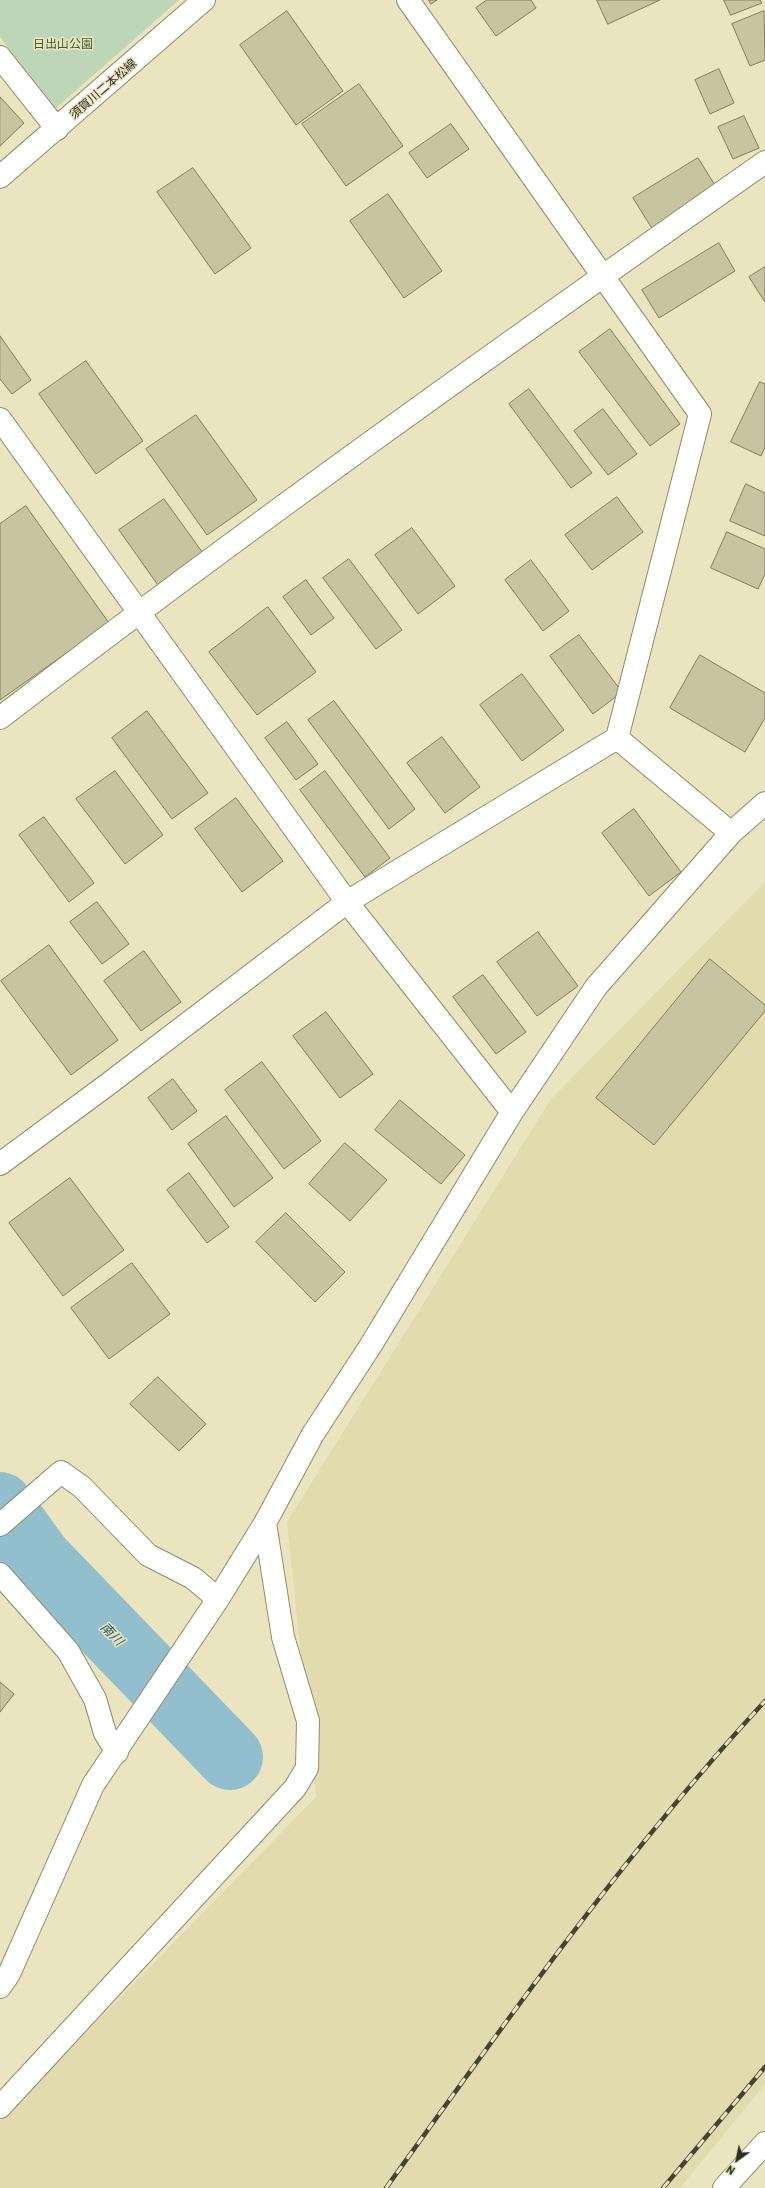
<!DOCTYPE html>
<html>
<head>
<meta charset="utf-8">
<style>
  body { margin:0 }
  #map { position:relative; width:765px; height:2188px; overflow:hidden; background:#eae4bf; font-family:Barlow,sans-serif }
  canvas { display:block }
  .north { position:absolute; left:717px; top:2140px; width:40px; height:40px; -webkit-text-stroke:3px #eae4bf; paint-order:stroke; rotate:213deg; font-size:11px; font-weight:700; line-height:16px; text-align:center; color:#312e20 }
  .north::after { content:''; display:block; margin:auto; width:14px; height:18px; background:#312e20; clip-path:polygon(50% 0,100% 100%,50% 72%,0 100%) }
</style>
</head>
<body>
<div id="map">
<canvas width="765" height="2188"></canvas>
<div class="north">N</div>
</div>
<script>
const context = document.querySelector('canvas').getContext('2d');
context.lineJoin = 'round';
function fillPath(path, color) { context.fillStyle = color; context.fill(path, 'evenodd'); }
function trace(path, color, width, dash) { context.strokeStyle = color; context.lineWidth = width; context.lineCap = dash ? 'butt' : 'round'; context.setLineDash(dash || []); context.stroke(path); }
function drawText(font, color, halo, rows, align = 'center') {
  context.font = font + ' Barlow,"Noto Sans JP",sans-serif'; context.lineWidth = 3; context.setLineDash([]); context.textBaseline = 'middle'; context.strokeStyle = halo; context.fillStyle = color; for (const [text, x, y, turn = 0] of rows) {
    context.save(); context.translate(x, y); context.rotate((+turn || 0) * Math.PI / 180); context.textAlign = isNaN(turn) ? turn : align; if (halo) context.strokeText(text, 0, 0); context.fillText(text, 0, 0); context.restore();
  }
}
const built = new Path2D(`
  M765 882V2084L680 2188H0V2121L316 1797 287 1522 551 1099Z`);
const green = new Path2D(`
  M0 0H179L56 108 0 37Z`);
const river = new Path2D(`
  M0 1505 39 1559 230 1757`);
const building = new Path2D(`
  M429 0H437L431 4Z
  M487 0H531L536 8 496 36 476 8Z
  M597 0H660L608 24Z
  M724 0H760L762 3 731 15Z
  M287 11 343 91 296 125 240 45Z
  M764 11 765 60 750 66 732 24Z
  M719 69 734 103 710 114 695 80Z
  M359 84 403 146 346 186 302 124Z
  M0 97 24 123 0 146Z
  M744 116 759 148 733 159 718 127Z
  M451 124 469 149 427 178 409 153Z
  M698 158 718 190 653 230 633 198Z
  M193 168 251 248 215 274 157 192Z
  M388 194 442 271 404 298 350 221Z
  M719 243 735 271 659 318 642 290Z
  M765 267V302L749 277Z
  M610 329 680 424 650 446 579 352Z
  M0 336 31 380 12 394 0 379Z
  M86 361 143 441 96 474 39 394Z
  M760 382 765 384V447L761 456 731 442Z
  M529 389 592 473 571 488 509 404Z
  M603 409 637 454 608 475 574 431Z
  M196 415 257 500 207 535 146 449Z
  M746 484 765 493V536L730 521Z
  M617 497 643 532 592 570 565 535Z
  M164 499 205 556 160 588 119 530Z
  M26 506 109 623 0 700V524Z
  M412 528 455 586 418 614 375 555Z
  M727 532 765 549V574L758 589 711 568Z
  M349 559 402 630 376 649 323 578Z
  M531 560 569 611 543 631 505 580Z
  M306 580 334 618 311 635 283 597Z
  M268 607 316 672 257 715 209 652Z
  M579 635 622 692 593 714 550 656Z
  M700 655 765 693V718L745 752 670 708Z
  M522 674 564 730 522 761 480 705Z
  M334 701 415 809 389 829 308 720Z
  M147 711 208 793 172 819 112 738Z
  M287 722 318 764 296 780 265 738Z
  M442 737 480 787 445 813 407 763Z
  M115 771 163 835 125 864 76 799Z
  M325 771 390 858 365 877 300 790Z
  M236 798 283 861 242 892 195 829Z
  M634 809 681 872 649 896 602 833Z
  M44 817 94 883 69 902 19 835Z
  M97 902 129 944 102 964 70 922Z
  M538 932 578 986 537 1016 497 962Z
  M49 945 118 1040 71 1075 1 981Z
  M144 951 181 1002 141 1031 104 981Z
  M710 959 765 1005V1011L654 1145 596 1098Z
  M483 975 526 1032 496 1054 453 997Z
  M326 1012 373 1074 340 1098 293 1036Z
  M262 1062 321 1141 284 1169 225 1090Z
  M173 1079 197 1111 172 1130 148 1098Z
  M400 1100 465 1155 441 1184 375 1130Z
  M226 1116 273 1178 234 1207 188 1144Z
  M345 1143 387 1180 350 1221 309 1184Z
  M189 1173 229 1227 207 1243 167 1190Z
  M70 1178 124 1250 63 1296 9 1223Z
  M286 1213 345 1272 315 1302 256 1242Z
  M132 1263 170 1314 109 1359 71 1308Z
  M158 1377 206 1424 179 1451 130 1404Z
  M0 1682 14 1694 0 1712Z`);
const minor = new Path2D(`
  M408 0 700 414 617 738 731 833
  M0 57 57 129
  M0 419 347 902 512 1112
  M0 718C250 526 507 343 765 162
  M0 1164 107 1085 347 902 617 738
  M0 1525 61 1472 82 1487 148 1555 193 1578 218 1599
  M0 1574 68 1651 95 1699 105 1733 117 1752
  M0 1987 9 1974 93 1785 218 1599 265 1523 313 1434 371 1345 512 1112 596 987 731 833 765 803
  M0 2107 295 1788 307 1768 308 1721 283 1637 265 1523
  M724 2188 765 2143`);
const major = new Path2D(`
  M0 177 204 0`);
const rail = new Path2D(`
  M386 2188C506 2021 625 1853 765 1701
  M663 2188 765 2067`);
const parkNames = [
  ["日出山公園",63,44]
];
const streetNames = [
  ["須賀川二本松線",103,89,-41]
];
const waterNames = [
  ["南川",112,1634,46]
];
fillPath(built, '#e2dbae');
fillPath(green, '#bed6b8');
trace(river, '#91bfce', 66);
fillPath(building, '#c9c4a0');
trace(building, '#817c5a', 1);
trace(minor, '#918c69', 24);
trace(major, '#918c69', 24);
trace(minor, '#fff', 22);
trace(major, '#fff', 22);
trace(rail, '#464332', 4.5);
trace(rail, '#eae4bf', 3, [9]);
drawText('12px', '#3b6032', '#eae4bf', parkNames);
drawText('12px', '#312e20', '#eae4bf', streetNames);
drawText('italic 13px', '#1b5969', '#eae4bf', waterNames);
</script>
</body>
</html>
